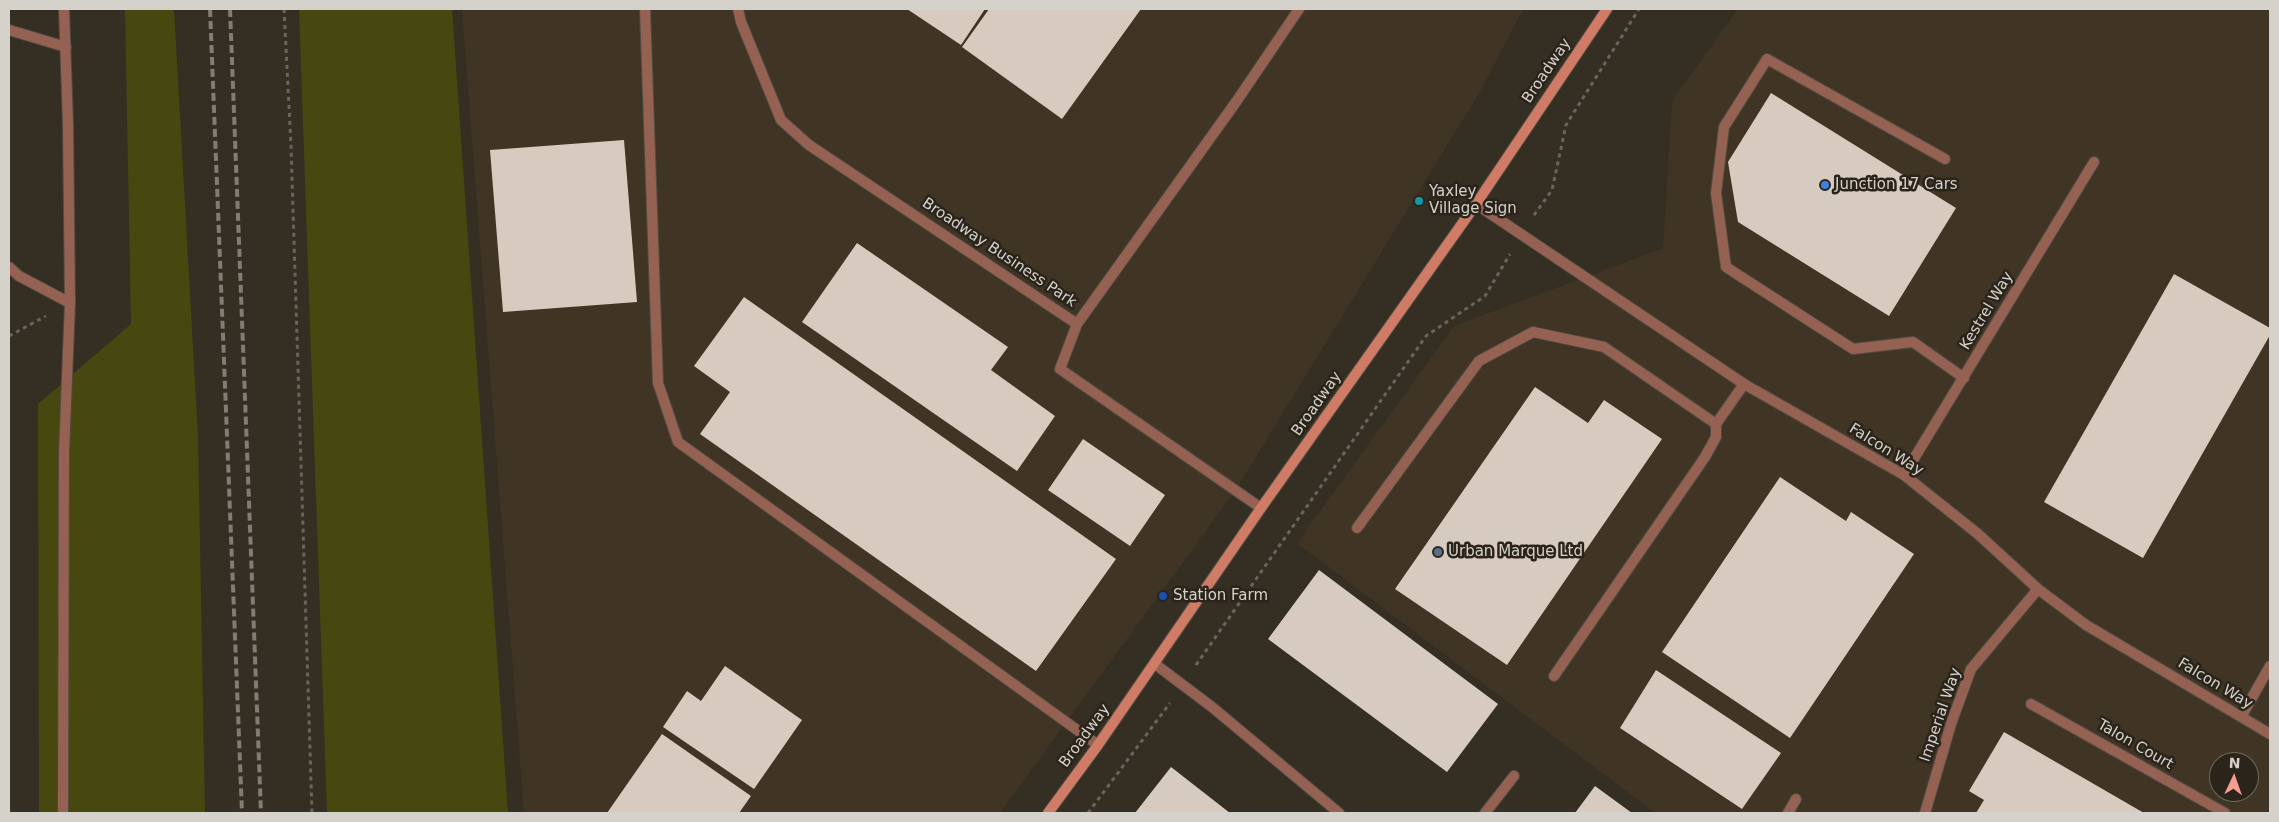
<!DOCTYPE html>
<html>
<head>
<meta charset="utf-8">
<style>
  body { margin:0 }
  #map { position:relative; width:2279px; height:822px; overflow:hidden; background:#342e23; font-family:"DejaVu Sans",sans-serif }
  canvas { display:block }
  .frame { position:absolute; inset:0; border:10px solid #d5d2cb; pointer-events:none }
  .north { position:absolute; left:2209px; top:752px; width:50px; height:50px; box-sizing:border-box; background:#2a241a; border:1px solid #6e6a61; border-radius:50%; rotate:3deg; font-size:14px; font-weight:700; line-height:20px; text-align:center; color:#d5d2cb }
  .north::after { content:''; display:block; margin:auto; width:18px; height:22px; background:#f59c90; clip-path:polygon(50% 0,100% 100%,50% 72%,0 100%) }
</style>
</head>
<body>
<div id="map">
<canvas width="2279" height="822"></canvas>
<div class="frame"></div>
<div class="north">N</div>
</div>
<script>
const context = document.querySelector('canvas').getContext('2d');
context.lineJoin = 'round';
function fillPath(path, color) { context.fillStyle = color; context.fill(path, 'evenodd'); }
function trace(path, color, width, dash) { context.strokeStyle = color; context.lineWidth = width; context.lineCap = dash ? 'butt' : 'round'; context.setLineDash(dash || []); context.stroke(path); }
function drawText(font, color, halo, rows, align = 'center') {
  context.font = font + ' "DejaVu Sans",sans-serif'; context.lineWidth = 5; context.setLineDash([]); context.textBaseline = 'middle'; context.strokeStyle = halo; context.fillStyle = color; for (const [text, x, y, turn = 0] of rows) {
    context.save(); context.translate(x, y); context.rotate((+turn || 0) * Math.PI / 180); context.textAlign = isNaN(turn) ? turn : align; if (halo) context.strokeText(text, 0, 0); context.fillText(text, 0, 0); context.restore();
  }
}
const industrial = new Path2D(`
  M462 9H1523L1481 90 1235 491 1000 813H524Z
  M1738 9H2270V813H1655L1297 543 1454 326 1663 248 1672 101ZM2219 762H2249V792H2219Z`);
const green = new Path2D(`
  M125 9H174L198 436 205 813H39L38 404 131 324Z
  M299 9H452L508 813H327Z`);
const building = new Path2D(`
  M907 9H985L961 45Z
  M989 9H1141L1062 119 962 47Z
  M1771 93 1956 208 1889 316 1738 222 1728 162Z
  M624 140 637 302 503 312 490 150Z
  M857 243 1008 347 991 370 1055 416 1017 471 802 322Z
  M2174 274 2270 328V335L2143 558 2044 502Z
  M744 297 1116 559 1036 671 700 434 730 392 694 366Z
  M1535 387 1588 423 1604 400 1662 439 1507 665 1395 589Z
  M1083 439 1165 495 1130 546 1048 490Z
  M1780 477 1846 521 1851 512 1914 554 1790 738 1662 652Z
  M1319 570 1498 704 1447 772 1268 639Z
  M725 666 802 720 754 789 663 727 687 691 701 701Z
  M1656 670 1781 753 1742 809 1620 728Z
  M2004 732 2144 813H1976L1984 800 1969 791Z
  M662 734 751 796 739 813H607Z
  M1171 767 1230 813H1135Z
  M1595 786 1632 813H1575Z`);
const path = new Path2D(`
  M284 9 291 146 312 813
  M1534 215 1552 190 1566 125 1639 9
  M9 336 46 316
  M1196 665 1426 336 1485 296 1510 254
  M1088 813 1170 703`);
const lane = new Path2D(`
  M645 9 658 383 678 442 1098 745
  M738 9 741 22 781 120 809 145 1077 324 1060 369 1261 508
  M9 30 66 47
  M1945 159 1767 59 1724 127 1716 193 1726 267 1853 349 1913 342 1964 378
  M9 267 19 276 70 303
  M1077 324 1236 102 1299 9
  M1357 528 1479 361 1533 332 1604 347 1716 424
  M1155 664 1212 707 1339 813
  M1554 676 1705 457 1716 437V424L1744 384
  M2031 704 2225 813
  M63 813 64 453 70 303 68 124 64 9
  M1485 813 1514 776
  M1788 813 1796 799`);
const street = new Path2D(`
  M1476 204 1744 384 1904 475 1978 534 2038 589 2086 625 2270 734
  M1904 475 2094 162
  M2241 717 2270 666
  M1925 813 1951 724 1971 669 2038 589`);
const secondary = new Path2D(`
  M1048 813 1098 745 1261 508 1476 204 1607 9`);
const rail = new Path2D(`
  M210 9 242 813
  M230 9 261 813`);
const markers = [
  [1825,185,5,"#3f7fe0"],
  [1419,201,5,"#0f9aa8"],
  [1438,552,5,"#5c6f8a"],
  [1163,596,5,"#1a4fb4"]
];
const streetNames = [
  ["Broadway",1547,71,-56],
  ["Broadway Business Park",999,253,34],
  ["Kestrel Way",1987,311,-59],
  ["Broadway",1317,404,-55],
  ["Falcon Way",1886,450,32],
  ["Falcon Way",2215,684,31],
  ["Imperial Way",1941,715,-71],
  ["Broadway",1085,736,-54],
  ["Talon Court",2135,745,30]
];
const poiNames = [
  ["Junction 17 Cars",1835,185],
  ["Yaxley",1429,192],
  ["Village Sign",1429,209],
  ["Urban Marque Ltd",1448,552],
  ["Station Farm",1173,596]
];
fillPath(industrial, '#403425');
fillPath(green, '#474810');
fillPath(building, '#d7cbc0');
trace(lane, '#514c41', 12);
trace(street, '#514c41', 12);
trace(secondary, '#514c41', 12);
trace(path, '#6a655b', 3, [4, 4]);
trace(lane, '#956153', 10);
trace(street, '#956153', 10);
trace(secondary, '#cf7b66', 10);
trace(rail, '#817d74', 4, [8, 4]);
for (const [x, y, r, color] of markers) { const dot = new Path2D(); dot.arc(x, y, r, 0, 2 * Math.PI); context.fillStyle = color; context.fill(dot); trace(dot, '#2a241a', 2); }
drawText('15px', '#d5d2cb', '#2a241a', streetNames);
drawText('15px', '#d5d2cb', '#2a241a', poiNames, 'left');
</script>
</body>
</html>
